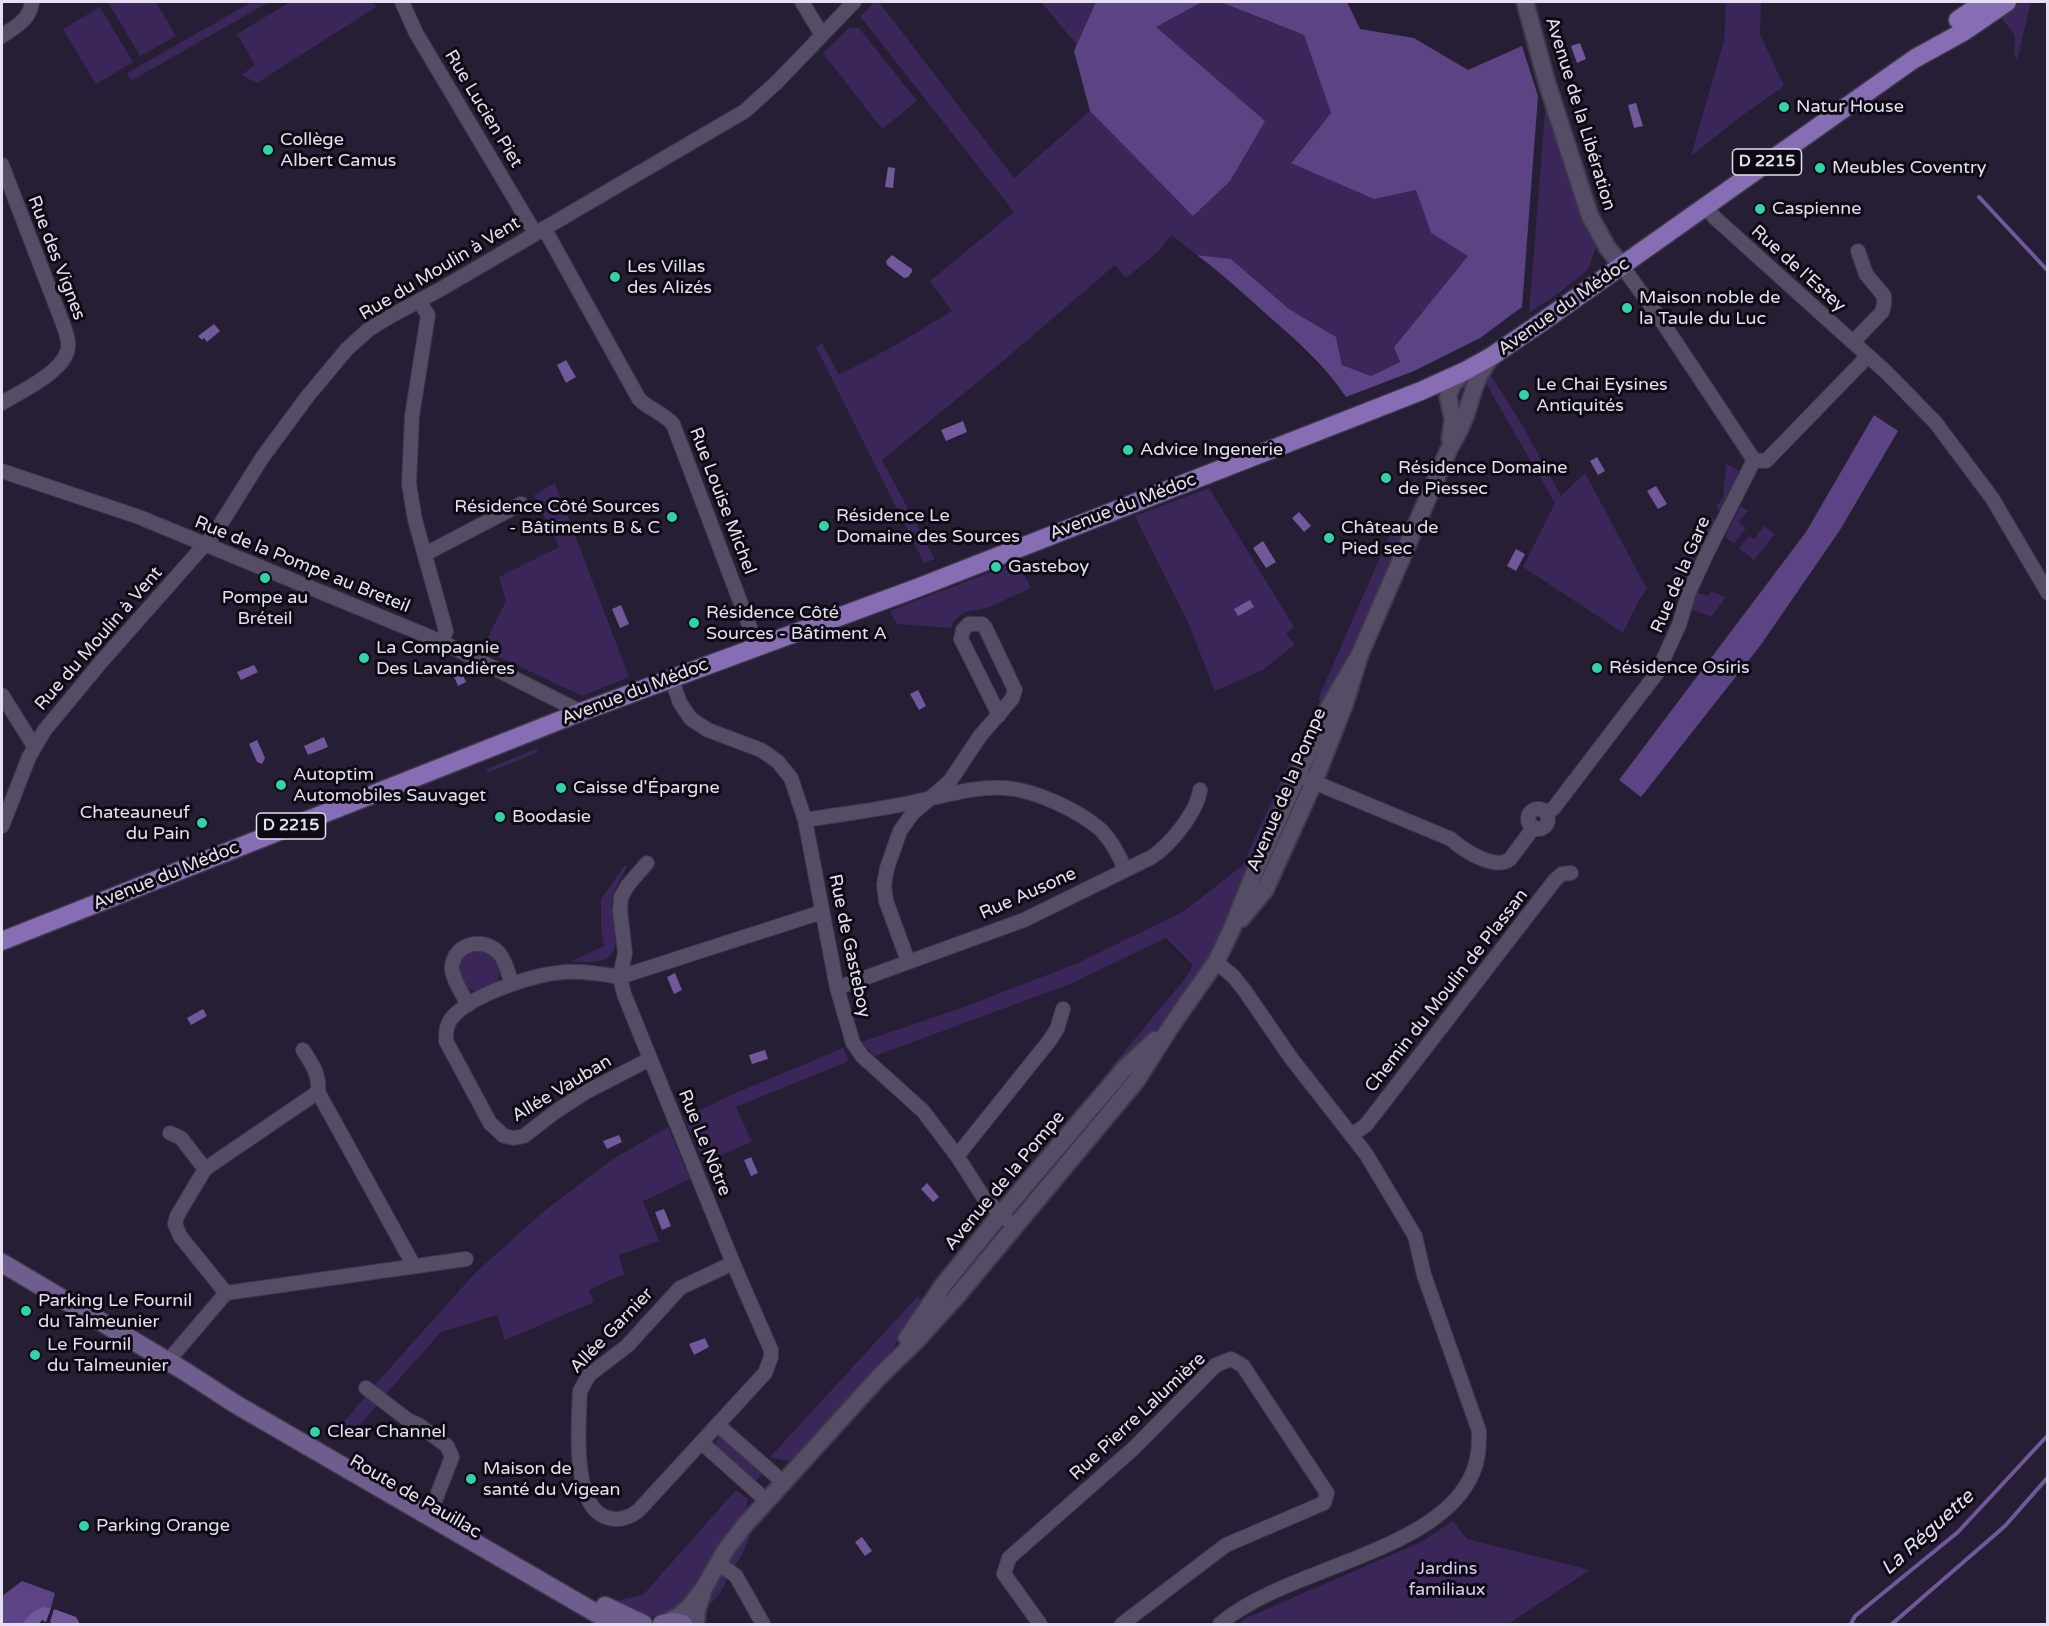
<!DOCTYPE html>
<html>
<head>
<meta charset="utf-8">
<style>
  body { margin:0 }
  #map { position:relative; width:2049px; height:1626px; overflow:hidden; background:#261e34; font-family:"Varela Round",sans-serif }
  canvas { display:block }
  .frame { position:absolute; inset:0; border:3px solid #e5e0ef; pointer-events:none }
</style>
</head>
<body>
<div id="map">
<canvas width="2049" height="1626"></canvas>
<div class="frame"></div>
</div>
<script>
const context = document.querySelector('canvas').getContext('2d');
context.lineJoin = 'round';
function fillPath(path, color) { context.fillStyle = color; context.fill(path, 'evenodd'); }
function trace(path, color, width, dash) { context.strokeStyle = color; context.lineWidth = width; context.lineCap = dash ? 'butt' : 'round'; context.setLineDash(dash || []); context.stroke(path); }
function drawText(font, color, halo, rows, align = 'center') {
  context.font = font + ' "Varela Round",sans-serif'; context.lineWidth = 6; context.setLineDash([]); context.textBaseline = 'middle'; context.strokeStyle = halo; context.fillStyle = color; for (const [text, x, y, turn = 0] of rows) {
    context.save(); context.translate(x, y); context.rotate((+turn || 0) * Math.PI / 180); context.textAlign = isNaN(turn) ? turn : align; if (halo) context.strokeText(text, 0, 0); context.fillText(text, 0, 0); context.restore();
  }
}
const green = new Path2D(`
  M108 2H156L176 36 140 56Z
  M252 2H269L131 81 127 73Z
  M290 2H373L376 7 257 83 241 75 255 65 237 34Z
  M875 2H879L1014 178 1090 111 1193 215 1077 45 1041 2H1125L1156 27 1202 2H1220L1259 18 1304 35 1331 113 1291 162 1374 199 1416 190 1431 233 1469 256 1394 346 1400 362 1371 376 1342 365 1336 337 1289 309 1231 259 1197 255 1171 235 1159 251 1126 278 1115 265 996 367 882 460 935 559 924 563 816 347 822 343 839 375 896 345 952 311 930 281 1014 212 860 16Z
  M1726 2H1761L1760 34 1784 86 1740 117 1691 156 1724 41Z
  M2021 2H2031L2017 61 2014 55 2015 36 2001 17Z
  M100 7 133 62 96 84 63 29Z
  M849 28H859L917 101 882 129 823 53Z
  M1546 100 1583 218 1596 247 1588 269 1559 293 1529 313Z
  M1490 374 1521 423 1561 496 1585 473 1647 589 1639 600 1623 633 1523 567 1555 503 1484 380Z
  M1726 464 1741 472 1721 512 1716 507 1723 497Z
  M555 483 629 677 582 696 482 649 506 601 499 577 559 547 534 495Z
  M1209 488 1294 627 1286 634 1295 644 1263 670 1215 691 1188 622 1135 516Z
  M1740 507H1742L1748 511 1739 522 1746 528 1734 544 1725 537Z
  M1710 517 1716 521 1700 549 1691 543Z
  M1395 523 1406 526 1403 536 1347 665 1325 704 1318 699Z
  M1764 526 1775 534 1754 560 1739 548 1749 536 1754 539Z
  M1684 554 1696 559 1685 592 1678 594 1667 588Z
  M1017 562 1031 588 987 608 964 612 954 621 951 628 897 624 890 611Z
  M1711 591 1726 597 1711 617 1691 609 1696 592 1708 596Z
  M538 748 536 753 489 772 485 770Z
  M1290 761 1296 765C1281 800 1265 835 1250 870 1217 945 1180 1025 1109 1070L1187 976 1193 965 1166 938 1070 984 875 1056 861 1042 964 1007 1078 963 1184 911 1242 866Z
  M625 865 627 867C621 878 614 889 612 901 611 909 614 917 615 924 620 962 605 964 572 961L604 946 601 927V899Z
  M458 970a21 21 0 1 1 42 0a21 21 0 1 1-42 0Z
  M843 1048 849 1061 736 1107 752 1142 704 1162 684 1118 731 1095Z
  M668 1127 690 1179 643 1201 659 1241 619 1255 624 1274 589 1290 594 1302 505 1340 497 1315 441 1332 384 1396 373 1387 475 1273 543 1212 610 1161Z
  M918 1296 921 1302C891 1363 839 1410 794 1460L787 1461 770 1457Z
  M367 1395 378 1404 347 1441 334 1433Z
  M721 1436 764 1472 755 1482 715 1446 717 1438Z
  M736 1490 748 1499 745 1512 716 1549 685 1603 668 1614 646 1618 616 1608 622 1599 643 1595Z
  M1453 1521 1467 1539 1590 1570 1508 1624H1239L1244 1619 1423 1541Z
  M754 1525 743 1553 733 1569 725 1560Z
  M718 1571 727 1579C723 1590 714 1604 702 1609Z`);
const forest = new Path2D(`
  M1096 2H1202L1156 27 1265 121 1230 181 1193 216 1090 111 1074 51Z
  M1220 2H1347L1360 29 1414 38 1468 70 1522 46 1538 96 1522 307 1480 338 1414 371 1346 397C1324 364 1295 339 1265 313 1243 293 1221 273 1197 255L1231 259 1289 309 1336 337 1342 365 1371 376 1400 362 1394 347 1468 256 1431 233 1416 190 1374 199 1291 163 1331 113 1304 35Z
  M1874 415 1898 431 1840 530 1760 646 1641 797 1619 780 1806 532Z
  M22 1581 55 1593 51 1608C38 1606 30 1616 21 1624H2V1596Z`);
const water = new Path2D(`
  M1580 43 1586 59 1577 63 1571 46Z
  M1636 103 1643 126 1634 128 1628 105Z
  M888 167 895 168 893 188 885 187Z
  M892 255 912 269V272L908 277 904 278 887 265 886 261Z
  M214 324 220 331 207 342 204 338 202 340 198 336Z
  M566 360 576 377 566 383 557 365Z
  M963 421 967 432 946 441 941 430Z
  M1597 457 1605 471 1598 475 1590 461Z
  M1656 486 1667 504 1658 509 1647 491Z
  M1299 512 1311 526 1304 532 1292 518Z
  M1263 541 1276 562 1266 568 1253 548Z
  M1516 549 1525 554 1516 571 1507 566Z
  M1250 600 1254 607 1238 616 1234 609Z
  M621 605 629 624 620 628 612 609Z
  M254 665 258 672 241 680 237 672Z
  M459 667 466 682 458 686 451 670Z
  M918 690 926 706 919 710 910 694Z
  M324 737 328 747 308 755 304 746Z
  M257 740 265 758 262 764 257 762 249 744Z
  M675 973 682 990 674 994 667 977Z
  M203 1009 207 1016 191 1025 187 1018Z
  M765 1050 768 1059 752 1064 749 1055Z
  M619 1135 622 1142 607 1149 603 1141Z
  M751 1157 758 1173 751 1176 744 1160Z
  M927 1183 939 1197 933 1202 921 1189Z
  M664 1209 671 1226 662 1230 655 1212Z
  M705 1338 709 1347 694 1355 689 1344Z
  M862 1537 872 1551 865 1556 855 1542Z
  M43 1607 51 1608 46 1622 42 1620 39 1624H21L33 1612Z
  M54 1609 76 1617 80 1624H53L50 1622Z`);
const stream = new Path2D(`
  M1979 197 2048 271
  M1851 1624 1855 1616 1958 1532 2048 1435
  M1892 1624 2005 1526 2048 1477`);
const minor = new Path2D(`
  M402 2 416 33 535 233
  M802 2 822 35
  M2 36C16 26 30 20 32 2
  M2 165 63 324C65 330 68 337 68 343 71 369 21 391 2 403
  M1706 205 1714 217 1886 372 1935 422 1992 498 2048 593
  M544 228 639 399C647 408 662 412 673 424L757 646
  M419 301 428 315 412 416 409 484 415 520 446 631 442 642
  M1853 342 1882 312 1884 304V296L1866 274 1858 251
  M1754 460 1766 461 1868 356
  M2 471 139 517 442 642 581 712
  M425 554 521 504
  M671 677 680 703 691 719 708 730 761 750 770 756 778 762 791 778 805 820 837 988 853 1043 862 1056 923 1111 957 1156 984 1198 1015 1227
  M2 695 34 746
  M1304 778 1451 839C1463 850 1495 871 1510 859L1534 827
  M1528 819a10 10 0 1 1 20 0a10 10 0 1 1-20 0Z
  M1545 812 1553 809 1657 673 1679 625 1689 592 1706 555 1754 460 1661 320 1622 266
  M805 820C842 814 878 810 914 802 944 796 974 786 1005 788 1035 790 1078 810 1101 830 1112 841 1119 855 1125 869
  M2 826 29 757 44 731 101 662 215 533 262 458 307 397 347 349 368 330 389 317 441 289 745 111 777 82 854 2
  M647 863 628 885 621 897 620 910 625 953 620 977C602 974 583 971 565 972 535 974 469 995 451 1019 446 1026 446 1033 446 1041L490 1123 504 1136 514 1138 524 1136 555 1112 586 1092 650 1059
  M908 961 886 901 884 885 887 868 900 831 912 814 950 781 980 736 1012 699 1015 690 985 627 982 624H969L963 630 961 639 999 715
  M1216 962 1233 976 1245 991 1291 1058 1366 1154 1415 1236 1424 1275 1479 1431C1479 1445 1479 1458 1473 1472 1441 1553 1285 1567 1220 1624
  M837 988 1024 920 1152 857C1171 844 1197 812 1200 790
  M468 1005C463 994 451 978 452 966 455 942 485 937 499 953 506 961 508 974 512 983
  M303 1050C312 1064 320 1075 318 1092L414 1266
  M170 1133 181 1138 205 1169
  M1352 1135 1366 1125 1555 880 1562 874 1571 873
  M957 1156 1050 1040 1057 1029 1063 1009
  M733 1263 680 1288 627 1346 589 1375 580 1391C579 1419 570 1510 609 1518 619 1521 631 1517 639 1510L765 1373 771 1357V1350L733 1263 624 994 620 977 822 912
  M226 1293 180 1236 175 1224 177 1216 205 1169 318 1092
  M168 1361 226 1293 466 1259
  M366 1388 408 1420 419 1425 447 1446 452 1457 429 1516
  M718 1425 783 1482
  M702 1443 767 1501
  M718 1563 736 1576 763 1624
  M1040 1624 1004 1574 1009 1558 1134 1448 1216 1365 1231 1359 1243 1366 1327 1493 1324 1503 1226 1545 1122 1624`);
const tertiary = new Path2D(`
  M1525 2 1547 83 1590 216 1607 247 1622 266
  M1450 439 1453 420 1448 396 1453 384 1465 371
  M1241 919 1265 890 1314 782 1345 703 1360 654 1449 449C1456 437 1462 426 1466 414 1475 388 1474 379 1492 356
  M907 1338 944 1284 1000 1215 1125 1068 1155 1040
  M665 1623 680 1615 690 1606 704 1588 725 1551 744 1526 880 1376 918 1339 957 1296 1137 1080 1173 1023 1216 962 1231 931 1253 876 1326 712 1360 654
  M696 1624 697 1610 702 1595`);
const secondary = new Path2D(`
  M2 1263 186 1372 237 1405 615 1624
  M605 1606 643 1624
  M662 1624 674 1622 683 1624`);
const primary = new Path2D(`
  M1958 20 1984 2
  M2 941 581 712 917 588 1421 391 1465 371 1492 356 1542 322 1914 59 1963 32 2007 2`);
const markers = [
  [1784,107,6,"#31d4a9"],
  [268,150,6,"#31d4a9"],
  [1820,168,6,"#31d4a9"],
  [1760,209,6,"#31d4a9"],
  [615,277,6,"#31d4a9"],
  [1627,308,6,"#31d4a9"],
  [1524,395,6,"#31d4a9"],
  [1128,450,6,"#31d4a9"],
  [1386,478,6,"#31d4a9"],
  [672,517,6,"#31d4a9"],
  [824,526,6,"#31d4a9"],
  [1329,538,6,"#31d4a9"],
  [996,567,6,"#31d4a9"],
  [265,578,6,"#31d4a9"],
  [694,623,6,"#31d4a9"],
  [364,658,6,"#31d4a9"],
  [1597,668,6,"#31d4a9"],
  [281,785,6,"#31d4a9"],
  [561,788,6,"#31d4a9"],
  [500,817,6,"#31d4a9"],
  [202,823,6,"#31d4a9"],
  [26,1311,6,"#31d4a9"],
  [35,1355,6,"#31d4a9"],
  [315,1432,6,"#31d4a9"],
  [471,1479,6,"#31d4a9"],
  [84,1526,6,"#31d4a9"]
];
const shields = [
  [1767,162,69],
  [291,826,69]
];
const shieldNames = [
  ["D 2215",1767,162],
  ["D 2215",291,826]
];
const poiNames = [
  ["Natur House",1796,107],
  ["Collège",280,140],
  ["Albert Camus",280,161],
  ["Meubles Coventry",1832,168],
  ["Caspienne",1772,209],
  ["Les Villas",627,267],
  ["des Alizés",627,288],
  ["Maison noble de",1639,298],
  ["la Taule du Luc",1639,319],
  ["Le Chai Eysines",1536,385],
  ["Antiquités",1536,406],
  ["Advice Ingenerie",1140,450],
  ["Résidence Domaine",1398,468],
  ["de Piessec",1398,489],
  ["Résidence Côté Sources",660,507,"right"],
  ["- Bâtiments B & C",660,528,"right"],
  ["Résidence Le",836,516],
  ["Domaine des Sources",836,537],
  ["Château de",1341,528],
  ["Pied sec",1341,549],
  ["Gasteboy",1008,567],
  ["Pompe au",265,598,"center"],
  ["Bréteil",265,619,"center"],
  ["Résidence Côté",706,613],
  ["Sources - Bâtiment A",706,634],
  ["La Compagnie",376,648],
  ["Des Lavandières",376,669],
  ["Résidence Osiris",1609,668],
  ["Autoptim",293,775],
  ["Automobiles Sauvaget",293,796],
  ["Caisse d'Épargne",573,788],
  ["Chateauneuf",190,813,"right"],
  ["du Pain",190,834,"right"],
  ["Boodasie",512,817],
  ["Parking Le Fournil",38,1301],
  ["du Talmeunier",38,1322],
  ["Le Fournil",47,1345],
  ["du Talmeunier",47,1366],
  ["Clear Channel",327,1432],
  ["Maison de",483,1469],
  ["santé du Vigean",483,1490],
  ["Parking Orange",96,1526]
];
const streetNames = [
  ["Rue Lucien Piet",483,109,59],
  ["Avenue de la Libération",1580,114,73],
  ["Rue des Vignes",56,258,69],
  ["Rue du Moulin à Vent",440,269,-31],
  ["Rue de l'Estey",1798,269,42],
  ["Avenue du Médoc",1564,307,-35],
  ["Rue Louise Michel",722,501,69],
  ["Avenue du Médoc",1123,507,-21],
  ["Rue de la Pompe au Breteil",302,565,22],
  ["Rue de la Gare",1681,575,-67],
  ["Rue du Moulin à Vent",99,639,-49],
  ["Avenue du Médoc",635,692,-21],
  ["Avenue de la Pompe",1287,790,-67],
  ["Avenue du Médoc",166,876,-22],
  ["Rue Ausone",1028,894,-24],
  ["Rue de Gasteboy",849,946,78],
  ["Chemin du Moulin de Plassan",1447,991,-52],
  ["Allée Vauban",562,1089,-31],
  ["Rue Le Nôtre",704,1143,68],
  ["Avenue de la Pompe",1005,1181,-50],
  ["Allée Garnier",612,1331,-46],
  ["Rue Pierre Lalumière",1138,1417,-43],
  ["Route de Pauillac",415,1497,30]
];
const parkNames = [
  ["Jardins",1447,1569],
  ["familiaux",1447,1590]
];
const waterNames = [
  ["La Réguette",1928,1533,-42]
];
fillPath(green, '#3a2659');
fillPath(forest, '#5c4383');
fillPath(water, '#70589a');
trace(stream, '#70589a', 4);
trace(minor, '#3e384a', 16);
trace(tertiary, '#3e384a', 20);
trace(secondary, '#3e384a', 21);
trace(primary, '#3e384a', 21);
trace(minor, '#554d66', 14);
trace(tertiary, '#554d66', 16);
trace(secondary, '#6e5d8d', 18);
trace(primary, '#876db4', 18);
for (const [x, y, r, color] of markers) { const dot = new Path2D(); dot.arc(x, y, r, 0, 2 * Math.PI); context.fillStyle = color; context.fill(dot); trace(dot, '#0e0a14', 2); }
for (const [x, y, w] of shields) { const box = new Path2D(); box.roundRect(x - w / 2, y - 13, w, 26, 4.5); context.fillStyle = '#0e0a14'; context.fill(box); trace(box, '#e5e0ef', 1.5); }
drawText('bold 16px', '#e5e0ef', null, shieldNames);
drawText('18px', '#e5e0ef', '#0e0a14', poiNames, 'left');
drawText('18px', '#e5e0ef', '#0e0a14', streetNames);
drawText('18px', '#d8cbf2', '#0e0a14', parkNames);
drawText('italic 20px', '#e5dff2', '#0e0a14', waterNames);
</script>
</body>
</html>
